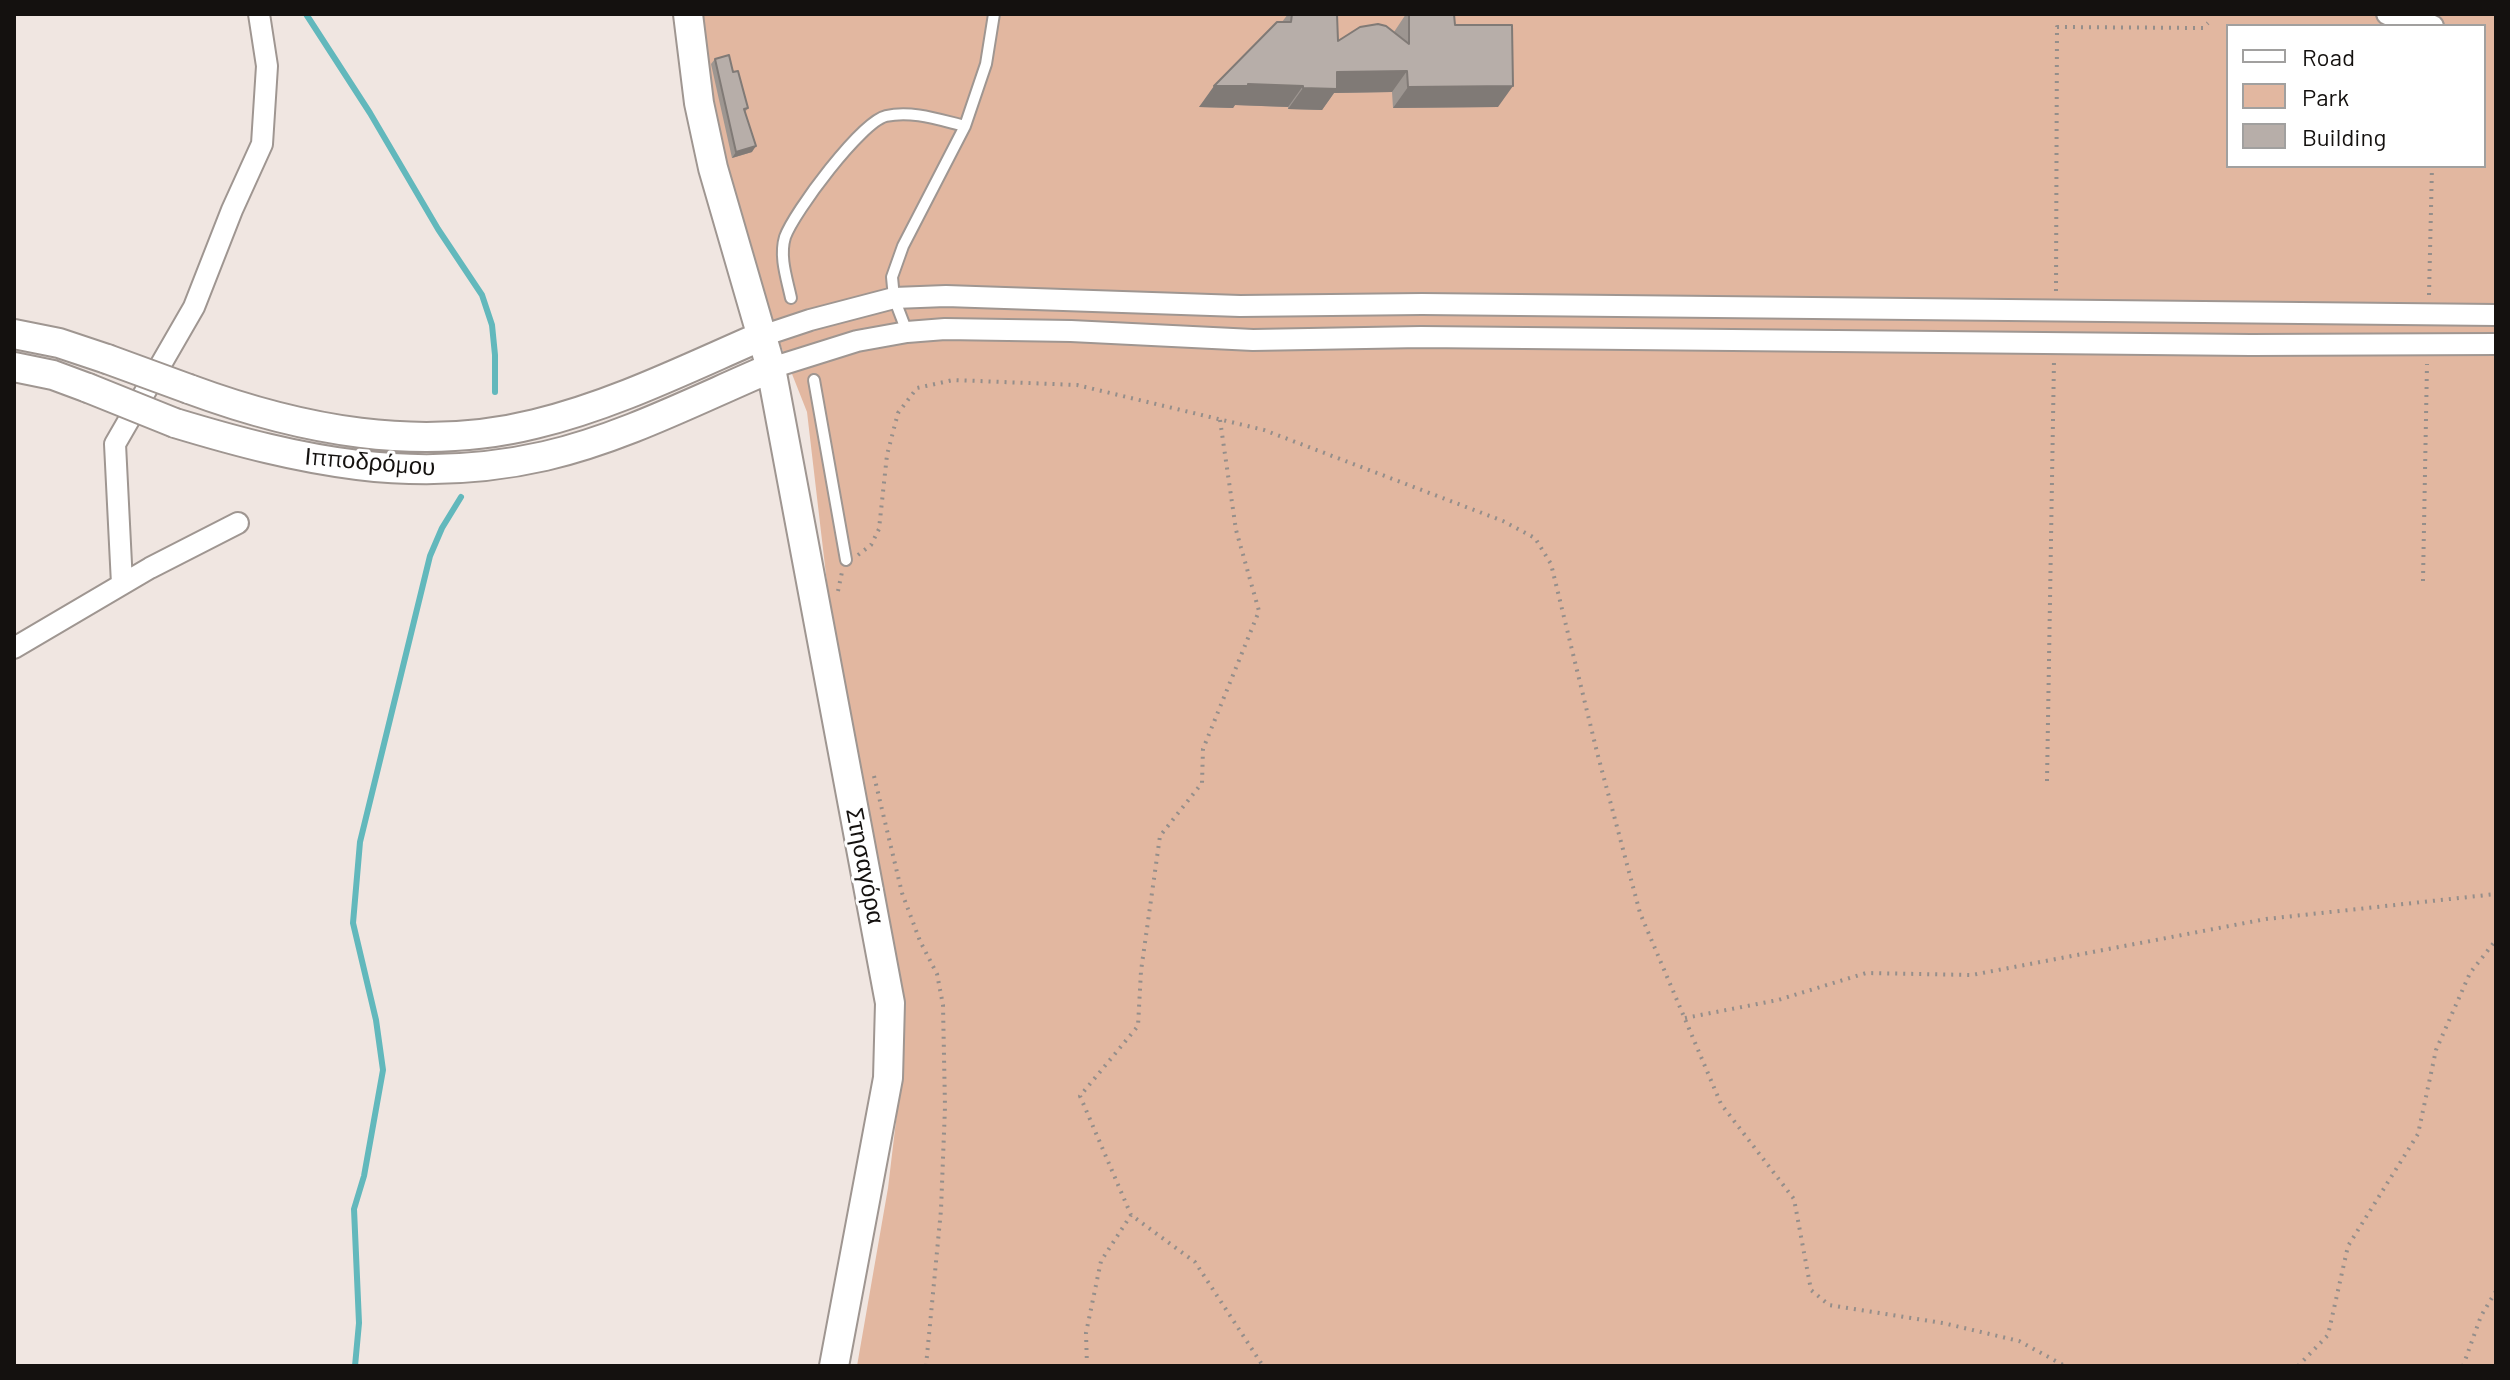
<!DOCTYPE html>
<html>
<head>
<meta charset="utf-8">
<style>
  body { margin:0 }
  #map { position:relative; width:2510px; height:1380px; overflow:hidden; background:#f0e6e1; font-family:Barlow,sans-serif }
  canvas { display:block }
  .frame { position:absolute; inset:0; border:16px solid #14110f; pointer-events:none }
  .legend { position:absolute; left:2226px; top:24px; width:260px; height:144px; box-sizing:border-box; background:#fff; border:2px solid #a1a09f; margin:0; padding:10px 14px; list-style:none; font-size:24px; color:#14110f }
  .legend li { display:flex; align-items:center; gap:16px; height:40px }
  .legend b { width:40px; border:2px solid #a1a09f }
</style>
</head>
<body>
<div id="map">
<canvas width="2510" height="1380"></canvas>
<div class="frame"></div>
<ul class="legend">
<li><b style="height:10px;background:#fff"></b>Road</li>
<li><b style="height:22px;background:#e2b7a0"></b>Park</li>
<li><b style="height:22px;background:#b7aea9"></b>Building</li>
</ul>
</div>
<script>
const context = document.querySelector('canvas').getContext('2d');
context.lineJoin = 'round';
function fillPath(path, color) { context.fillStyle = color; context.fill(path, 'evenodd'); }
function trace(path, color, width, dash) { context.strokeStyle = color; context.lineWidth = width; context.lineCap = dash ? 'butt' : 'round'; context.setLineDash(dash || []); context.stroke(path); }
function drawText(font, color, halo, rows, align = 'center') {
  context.font = font + ' Barlow,sans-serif'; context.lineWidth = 6; context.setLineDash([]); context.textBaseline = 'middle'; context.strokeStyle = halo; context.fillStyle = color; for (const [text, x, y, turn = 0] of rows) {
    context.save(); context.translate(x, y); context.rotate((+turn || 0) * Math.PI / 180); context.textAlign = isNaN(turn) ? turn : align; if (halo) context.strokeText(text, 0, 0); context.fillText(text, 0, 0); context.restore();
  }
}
const green = new Path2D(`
  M701 14H2496V1366H857L888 1188 901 1079 834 643 807 412 751 270 708 110ZM2228 26H2484V166H2228Z`);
const stream = new Path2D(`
  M306 14 370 113 438 229 482 295 492 325 495 355V392
  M355 1366 359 1323 354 1209 364 1176 383 1070 376 1020 353 923 360 842 430 556 442 528 461 497`);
const path = new Path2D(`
  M2056 291 2057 27 2203 28 2208 23
  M2429 295 2432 166
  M1220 420 1236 530 1259 611 1203 749 1202 783 1160 836 1141 971 1138 1026 1080 1096 1131 1215 1195 1262 1263 1366
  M858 555 871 545 879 529 887 455 898 413 917 388 953 380 1077 385 1264 430 1503 521 1535 538 1551 564 1597 752 1640 913 1721 1104 1794 1199 1811 1290 1829 1305 1943 1323 2019 1341 2065 1366
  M2423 581 2427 364
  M838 591 842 572
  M874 776 902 893 920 941 937 974 943 1005 945 1107 941 1210 926 1366
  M2047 781 2054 360
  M1685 1018 1778 1000 1866 973 1972 975 2266 919 2496 894
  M1087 1366 1086 1333 1101 1261 1131 1215
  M2298 1366 2328 1335 2348 1246 2418 1134 2436 1050 2470 973 2496 940
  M2463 1366 2481 1316 2496 1291`);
const lane = new Path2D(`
  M791 298C787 279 779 257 785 237 794 212 861 122 886 116 912 110 940 120 965 126
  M907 332 894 298 892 277 903 246 965 126 986 64 994 14
  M814 380 846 560`);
const street = new Path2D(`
  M2387 14 2433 26
  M762 336 810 320 894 298 946 296 1240 306 1422 304 2496 315
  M771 368 857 341 907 332 945 329 1071 331 1253 340 1421 337 2251 345 2496 344
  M122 584 115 444 194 307 232 210 262 144 267 66 259 14
  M14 648 150 568 238 523`);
const secondary = new Path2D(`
  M688 14 699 103 713 168 771 368 890 1003 888 1078 834 1366
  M14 334 59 343 107 359
  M14 367 53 375 88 388
  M189 389C300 430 419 453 535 424 614 405 688 368 762 336
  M175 423C301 461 413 486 545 456 623 438 698 399 771 368`);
const secondaryBridge = new Path2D(`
  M107 359 189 389
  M88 388 175 423`);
const wall = new Path2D(`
  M1288 14H1337L1338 41 1394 32 1406 14H1454L1455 25 1498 107 1393 108 1392 92 1334 93 1322 110 1288 109V107L1235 105 1233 108 1199 107 1282 22Z
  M715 59 733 72 748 108 745 112 752 152 732 158 711 64Z`);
const shadedWall = new Path2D(`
  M1407 71 1392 92 1334 93 1322 110 1288 109 1303 88 1337 72Z
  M1248 84 1303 86 1288 107 1235 105 1233 108 1199 107 1214 86Z
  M1513 86 1498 107 1393 108 1408 87Z
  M756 146 752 152 732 158 736 152Z`);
const building = new Path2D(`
  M1292 14H1337L1338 41 1360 27 1378 24 1386 26 1409 44V14H1454L1455 25H1512L1513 86 1408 87 1407 71 1337 72V89L1303 88V86L1248 84V86H1214L1277 22H1291Z
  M729 55 733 72 738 71 748 108 744 109 756 146 736 152 715 59Z`);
const streetNames = [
  ["Ιπποδρόμου",370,462,5],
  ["Στησαγόρα",865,866,79]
];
fillPath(green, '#e2b7a0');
trace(stream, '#62b8bc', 6);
trace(lane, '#9f9691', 14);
trace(street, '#9f9691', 24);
trace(secondary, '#9f9691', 32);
trace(path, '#958e8a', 4, [2, 6]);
trace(lane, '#fff', 10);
trace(street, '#fff', 20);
trace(secondary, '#fff', 28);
trace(secondaryBridge, '#9f9691', 32, []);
trace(secondaryBridge, '#fff', 28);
fillPath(wall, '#9d9691');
fillPath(shadedWall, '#807a76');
fillPath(building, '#b7aea9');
trace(building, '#807a76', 2);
drawText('24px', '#14110f', '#fff', streetNames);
</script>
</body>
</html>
